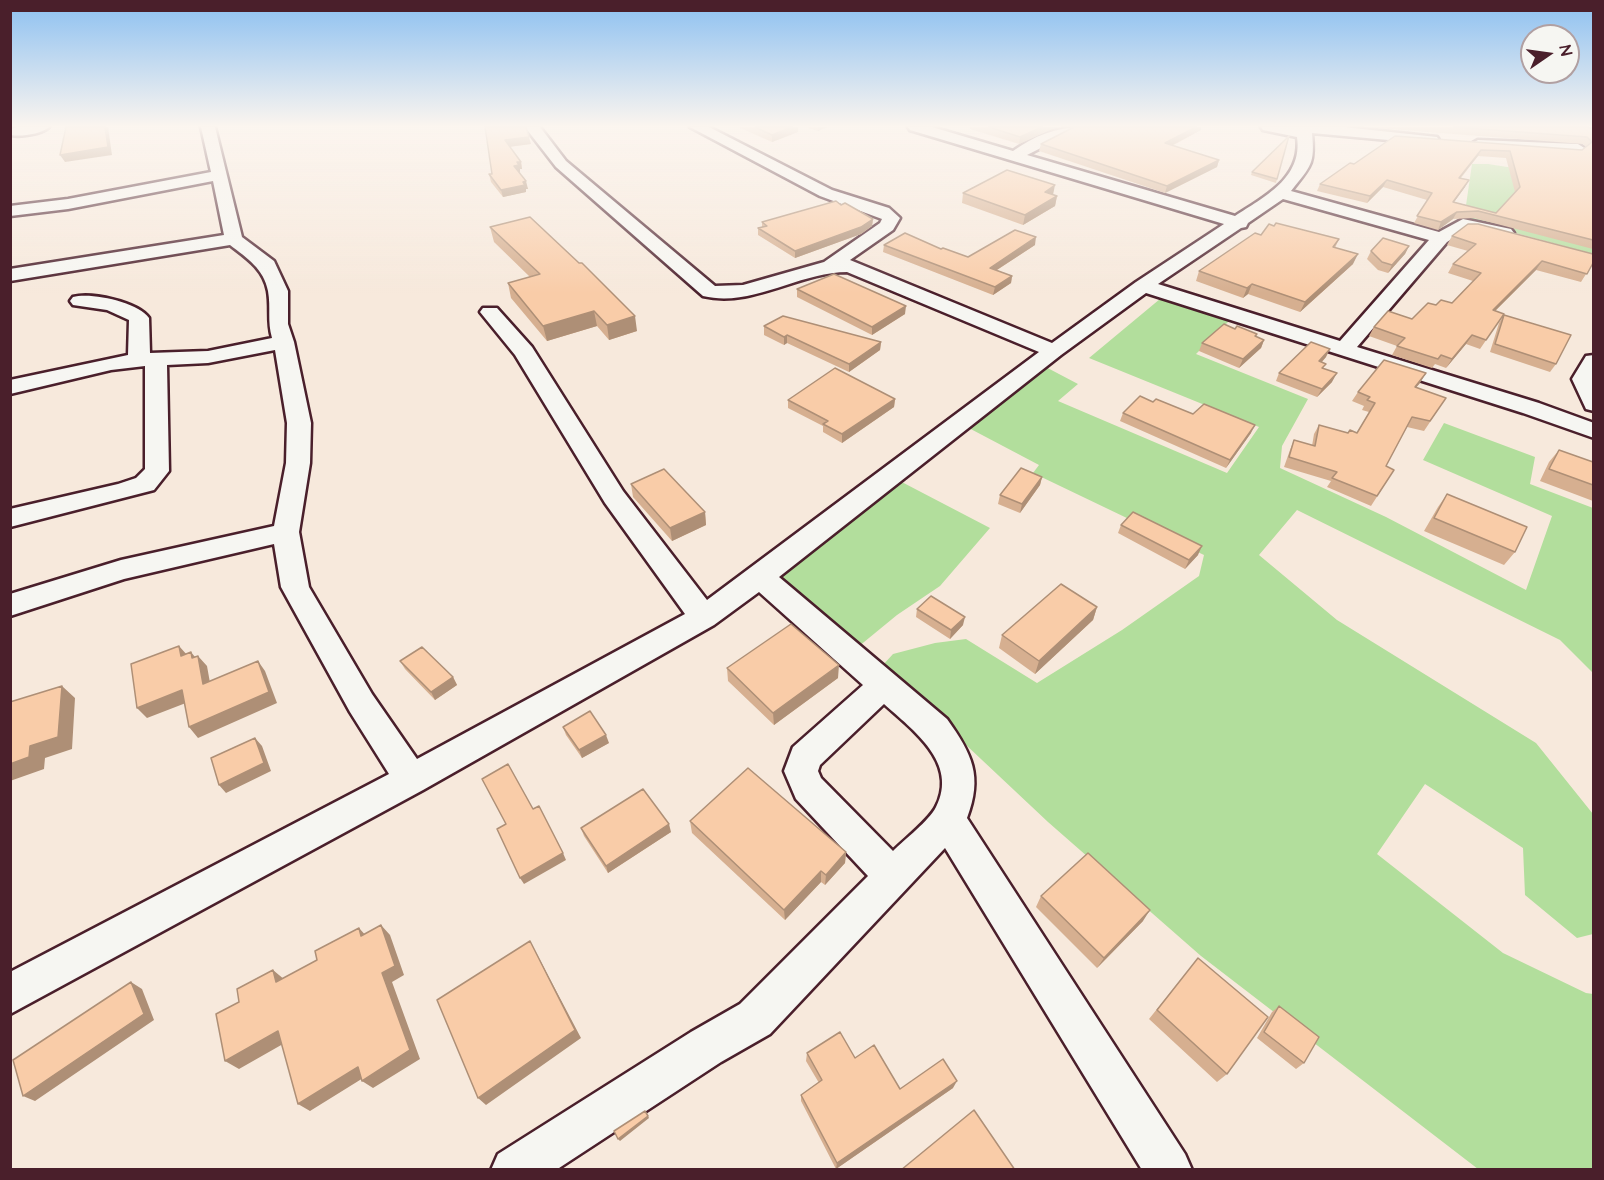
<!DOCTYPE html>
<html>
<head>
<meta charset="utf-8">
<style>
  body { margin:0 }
  #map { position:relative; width:1604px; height:1180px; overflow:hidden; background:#f7e9dc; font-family:"Architects Daughter",sans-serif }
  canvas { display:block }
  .frame { position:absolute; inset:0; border:12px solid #4a1f2b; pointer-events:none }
  .north { position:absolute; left:1520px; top:24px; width:60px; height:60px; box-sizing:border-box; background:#f6f6f2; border:2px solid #b1a0a2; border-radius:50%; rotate:77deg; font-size:16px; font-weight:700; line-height:24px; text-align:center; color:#4a1f2b }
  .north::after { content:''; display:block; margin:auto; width:21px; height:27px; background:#4a1f2b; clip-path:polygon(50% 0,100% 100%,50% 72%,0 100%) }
</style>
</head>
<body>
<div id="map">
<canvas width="1604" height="1180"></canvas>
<div class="frame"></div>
<div class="north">N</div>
</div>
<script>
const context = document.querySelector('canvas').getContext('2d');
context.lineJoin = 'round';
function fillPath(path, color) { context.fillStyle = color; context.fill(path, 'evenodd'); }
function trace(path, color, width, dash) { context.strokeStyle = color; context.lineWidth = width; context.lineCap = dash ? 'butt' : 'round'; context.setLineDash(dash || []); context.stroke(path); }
const green = new Path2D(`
  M1472 164H1488L1593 180V254L1464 219Z
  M1166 294 1232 318 1196 354 1308 399 1282 446 1280 468 1386 517 1526 590 1552 516 1423 460 1444 423 1535 457 1530 484 1593 508V673L1560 640 1297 510 1259 555 1337 620 1536 743 1593 814V934L1577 938 1525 895 1523 848 1425 784 1377 854 1503 953 1586 993 1593 994V1169H1478L1201 956 1048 822 882 666 893 654 935 643 966 639 1037 683 1122 630 1199 576 1204 555 1033 473 1039 465 965 426 1040 364 1078 384 1058 401 1227 473 1259 427 1089 358Z
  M896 479 990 528 940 586 897 615 858 647 770 581Z`);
const minor = new Path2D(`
  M17 127H49C41 134 21 137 11 135V129Z
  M201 127H215L242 237 274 261 288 291V324L294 342 311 423 310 463 299 532 309 587 372 694 417 759 685 614 605 503 515 355 480 312 483 308H497L532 347 623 491 707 600 1039 352 847 272C799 272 752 308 703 296L556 167 525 127H540L566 161 715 286 743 285 824 262 880 223 882 219 820 196 690 127H709L832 190 889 208 900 218 893 230 850 260 1052 343 1136 282 1224 224 910 130 908 127H932L1013 151C1034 136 1056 127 1082 127L1027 155 1235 216C1264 197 1303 178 1297 137L1263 130 1261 127H1344L1437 137 1439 140 1432 144 1312 133C1315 164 1311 166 1291 191L1439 232 1463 219 1511 229 1514 233 1511 237 1505 238 1466 230 1447 242 1357 347 1539 403 1594 423V438L1523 413 1146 293 1061 355 779 577 947 719C972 754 983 776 967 818L1185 1154 1192 1170H1142L945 848 770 1034 721 1062 556 1170H491L498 1154 691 1032 740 1004 868 876 796 799 784 771 793 747 863 685 759 592 714 625 423 790 10 1014V972L389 774 350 712 281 587 274 544 124 579 10 616V594L121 560 274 526 286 463 287 423 275 350 208 363 167 365 169 471 154 490 10 527V509L118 484 136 478 145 469V366L111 370 10 394V380L128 355 129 320 107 310 73 305 70 301 73 297C91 292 138 302 149 318L150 353 208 351 272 338C267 321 271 308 268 291 264 269 247 258 230 245L10 281V269L224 235 213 181 68 209 10 216V206L68 199 211 172ZM1283 199 1429 240 1340 341 1158 284 1241 228 1246 227 1248 223ZM884 704C913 730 959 763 936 807 929 821 905 839 893 851L821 778 818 771 820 765Z
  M1478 140 1578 144 1586 149 1578 154 1473 147 1471 144Z
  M1594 355V411L1586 409 1572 379 1586 356Z`);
const wall = new Path2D(`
  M485 127 531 144 510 147 521 162 522 169H520V172H519L528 189H526V192L503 197 491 182 489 174H492Z
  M738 127H798V132L772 142Z
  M805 127H827L818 131Z
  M970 127H1062L1054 128 1019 144 970 129Z
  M1074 127H1201V130L1172 146 1219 160 1217 167 1165 193 1039 151 1041 144Z
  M1363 127H1588L1593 129V249L1474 218 1453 219 1438 230 1414 223 1427 200 1383 187 1367 203 1317 191 1320 184 1354 164 1395 136 1582 150 1586 147 1583 144ZM1478 156 1506 158 1515 192 1496 213 1454 202 1465 187 1461 178Z
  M1252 172 1277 179 1276 183 1251 175Z
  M963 193 1053 195 1057 196 1055 206 1023 225 962 203Z
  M873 219 872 226 861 234 795 258 758 235V228L762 227V222Z
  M490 227 637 331 609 340 597 326 547 341 511 298 508 283 530 277 494 242Z
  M1261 235 1339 239 1335 248 1353 264 1300 312 1248 294 1243 298 1196 281 1199 271Z
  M1452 236 1593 263 1581 282 1536 270 1495 311 1504 314 1480 349 1466 344 1446 368 1435 364 1432 368 1392 355 1397 346 1369 336 1374 327 1412 319 1436 305 1452 303 1473 281 1448 273 1453 264 1468 251 1447 245Z
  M884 245 941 249 968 257 1035 245 997 270 1012 276 1011 283 993 295 883 252Z
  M1409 246 1405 254 1388 273 1378 270 1367 259 1371 251Z
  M797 289 905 314 872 335 797 297Z
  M1504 315 1556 364 1550 372 1490 352 1499 323Z
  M764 326 881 342 880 350 849 372 787 343 784 345 764 335Z
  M1235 329 1257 334 1256 337 1264 340 1261 348 1239 368 1199 351 1202 343Z
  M1326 357 1322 362 1324 368 1332 382 1317 397 1276 381 1279 373Z
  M1420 383 1416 387 1446 398 1424 431 1407 427 1386 466 1394 470 1371 506 1327 487 1331 481 1284 467 1290 450 1294 440 1312 446 1314 434 1319 425 1348 433H1357L1369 412 1362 410 1364 406 1352 401 1358 392Z
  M895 399 894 407 842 443 823 432V426L788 408V400Z
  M1153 402 1193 414 1251 433 1226 468 1120 421 1123 413Z
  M1559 450 1593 462V501L1540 481 1549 462Z
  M1042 477 1040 485 1020 513 998 504 1000 495Z
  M631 484 705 512 706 525 672 541 633 497Z
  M1447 494 1515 552 1504 565 1424 531 1438 507Z
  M1121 525 1198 555 1185 569 1118 533Z
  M1097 607 1093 620 1035 674 999 648 1002 635Z
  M917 609 963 625 950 639 916 617Z
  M400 661 453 677 457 685 435 700 405 669Z
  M727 668 838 678 774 725 728 681Z
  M563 727 609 743 582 758 566 735Z
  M690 821 846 852 845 863 825 885 821 882 785 920 692 833Z
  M581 828 671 832 608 873 584 836Z
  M1041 896 1143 921 1097 968 1036 907Z
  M1198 958 1227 1074 1217 1082 1149 1019Z
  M1279 1006 1304 1063 1296 1069 1257 1038 1272 1012Z
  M807 1053 855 1058 900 1089 953 1088 836 1169 801 1101V1095L819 1083 806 1061Z`);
const shadedWall = new Path2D(`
  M105 127H108L112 155 65 162 60 155Z
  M792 127H798V132L772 142V135Z
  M818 127H827L818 131Z
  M1042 127H1062L1054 128 1019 144 1020 137Z
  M1196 127H1201V130L1163 150 1165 143Z
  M529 137 531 144 507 147 505 140Z
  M1481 150 1478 156 1455 184 1459 178Z
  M1219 160 1217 167 1165 193 1167 186Z
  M517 162H521L522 169H520V172L515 173 514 166Z
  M1387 180 1383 187 1367 203 1370 196Z
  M1469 180 1465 187 1449 209 1453 202Z
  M526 181 528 189H526V192L503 197 501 190Z
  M1055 185 1053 195 1045 192Z
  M1057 196 1055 206 1023 225 1025 215Z
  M1457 212 1453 219 1438 230 1441 222Z
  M873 219 872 226 861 234 795 258V251Z
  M1036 237 1035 245 989 275 990 268Z
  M1409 246 1405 254 1388 273 1392 265Z
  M1358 254 1353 264 1300 312 1305 302Z
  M1542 261 1536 270 1487 319 1493 310Z
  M1012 276 1011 283 993 295 995 287Z
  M1252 284 1248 294 1243 298 1247 288Z
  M906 306 905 314 872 335V327Z
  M594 311 597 326 547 341 543 326Z
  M635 316 637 331 609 340 607 325Z
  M787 335V343L784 345V337Z
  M1472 335 1466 344 1446 368 1452 359Z
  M1264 340 1261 348 1239 368 1243 359Z
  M881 342 880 350 849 372V364Z
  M1330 349 1326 357 1315 369 1319 361Z
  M1337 373 1332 382 1317 397 1322 389Z
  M1426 373 1420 383 1409 396 1415 387Z
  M895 399 894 407 842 443V434Z
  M1255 425 1251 433 1226 468 1230 460Z
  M1042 477 1040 485 1020 513 1022 504Z
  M705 512 706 525 672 541 670 528Z
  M1202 546 1198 555 1185 569 1189 560Z
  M1097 607 1093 620 1035 674 1039 661Z
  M965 617 963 625 950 639 951 630Z
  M179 646 188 656H181Z
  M191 652 199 662 198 656 207 666 212 694 203 684 192 658Z
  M258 661 265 671 277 703 198 738 189 727Z
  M839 665 838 678 774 725 773 713Z
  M453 677 457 685 435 700 431 692Z
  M62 686 75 698 72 749 45 758 44 769 10 781V764L30 746Z
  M182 690 191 701 147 718 137 708Z
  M606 735 609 743 582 758 579 750Z
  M255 738 262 746 271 771 226 793 219 785Z
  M669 824 671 832 608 873 606 866Z
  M846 852 845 863 825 885 826 875Z
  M563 853 566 860 524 884 520 878Z
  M821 871V882L785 920 784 910Z
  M1150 910 1143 921 1097 968 1104 958Z
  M381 925 390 935 404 975 392 982 420 1059 373 1088 362 1081 382 973Z
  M359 928 368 938 361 936Z
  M530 941 581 1038 486 1105 478 1098Z
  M273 970 285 980 276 982Z
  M131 982 142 989 154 1020 35 1101 23 1096Z
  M278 1031 290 1040 239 1069 225 1061Z
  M358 1067 368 1075 310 1111 298 1104Z
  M957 1081 953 1088 836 1169 837 1163Z
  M648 1116 649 1118 620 1141 618 1139Z`);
const building = new Path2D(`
  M66 127H105L108 147 60 155Z
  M485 127H526L529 137 505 140 521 162H517L519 165 514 166 526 181 523 182 525 185 501 190 489 174H492Z
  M755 127H792L772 135Z
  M989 127H1042L1020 137Z
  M1074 127H1196L1165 143 1219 160 1167 186 1041 144Z
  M1454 127H1588L1593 129V240L1478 211 1457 212 1441 222 1417 216 1432 193 1387 180 1370 196 1320 184 1350 163 1354 164 1395 136 1582 150 1592 142 1587 137ZM1481 150 1510 151 1520 187 1496 213 1453 202 1469 180 1459 178Z
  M1289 136 1277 179 1252 172Z
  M1007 170 1055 185 1045 192 1057 196 1025 215 963 193Z
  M836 201 841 205 845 203 873 219 861 227 795 251 758 228 767 226 762 222Z
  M530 217 579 263H582L635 316 607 325 594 311 543 326 508 283 540 274 490 227Z
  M1276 223 1339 239 1333 247 1358 254 1305 302 1252 284 1247 288 1199 271 1255 233 1261 235 1269 224 1274 226Z
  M1468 224H1478L1593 254V263L1587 274 1542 261 1493 310 1504 314 1486 340 1472 335 1452 359 1441 355 1438 359 1397 346 1405 338 1374 327 1388 311 1412 319 1428 303 1436 305 1441 300 1452 303 1481 273 1453 264 1476 244 1452 236Z
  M1015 230 1036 237 990 268 1012 276 995 287 884 245 905 233 941 249 943 248 968 257Z
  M1383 238 1409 246 1392 265 1382 262 1371 251Z
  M834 274 906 306 872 327 797 289Z
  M1504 315 1571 335 1556 364 1495 344Z
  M783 316 881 342 849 364 787 335 784 337 764 326Z
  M1224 324 1235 329 1237 326 1257 334 1255 336 1264 340 1243 359 1202 343Z
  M1311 342 1330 349 1319 361 1326 364 1322 368 1337 373 1322 389 1279 373Z
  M1384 360 1426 373 1415 387 1446 398 1430 421 1412 417 1386 466 1394 470 1377 496 1332 478 1337 472 1289 457 1294 440 1315 446 1319 425 1348 433 1350 430 1357 433 1375 403 1367 400 1370 397 1358 392Z
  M835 368 895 399 842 434 823 424 828 421 788 400Z
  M1140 396 1153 402 1156 399 1193 414 1204 404 1255 425 1230 460 1123 413Z
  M1559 450 1593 462V485L1549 469Z
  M1021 468 1042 477 1022 504 1000 495Z
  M664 469 705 512 670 528 631 484Z
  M1447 494 1527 527 1515 552 1434 518Z
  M1133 512 1202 546 1189 560 1121 525Z
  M1061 584 1097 607 1039 661 1002 635Z
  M931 596 965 617 951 630 917 609Z
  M791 624 839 665 773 713 727 668Z
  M179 646 181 656 191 652 192 658 198 656 203 684 258 661 269 692 189 727 182 690 137 708 131 664Z
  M422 647 453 677 431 692 400 661Z
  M62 686 58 737 30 746 29 757 10 764V702Z
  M590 711 606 735 579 750 563 727Z
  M255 738 264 763 219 785 211 758Z
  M508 764 533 809 539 806 563 853 520 878 497 829 506 824 482 779Z
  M748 768 846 852 826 875 821 871 784 910 690 821Z
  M643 789 669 824 606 866 581 828Z
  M1088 853 1150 910 1104 958 1041 896Z
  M381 925 395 966 382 973 410 1050 362 1081 358 1067 298 1104 278 1031 225 1061 216 1014 239 1002 237 989 273 970 276 982 317 960 315 951 359 928 361 936Z
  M530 941 575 1030 478 1098 437 1000Z
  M1198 958 1268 1017 1227 1074 1157 1010Z
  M131 982 144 1014 23 1096 13 1060Z
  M1279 1006 1319 1037 1304 1063 1264 1032Z
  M840 1032 855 1058 874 1045 900 1089 943 1059 957 1081 837 1163 801 1095 822 1080 807 1053Z
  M974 1110 1015 1170H901Z
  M645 1111 648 1116 618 1139 614 1131Z`);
fillPath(green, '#b2de9c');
trace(minor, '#4a1f2b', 5);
fillPath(minor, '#f6f6f2');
fillPath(wall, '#d6af90');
fillPath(shadedWall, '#ae8f76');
fillPath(building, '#f9cca8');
trace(building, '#ae8f76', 1.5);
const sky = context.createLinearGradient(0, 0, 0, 293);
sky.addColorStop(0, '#8cc0f1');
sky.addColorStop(0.43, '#fbf5ef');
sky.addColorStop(1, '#fbf5ef00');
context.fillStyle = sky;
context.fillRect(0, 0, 1604, 293);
</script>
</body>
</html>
